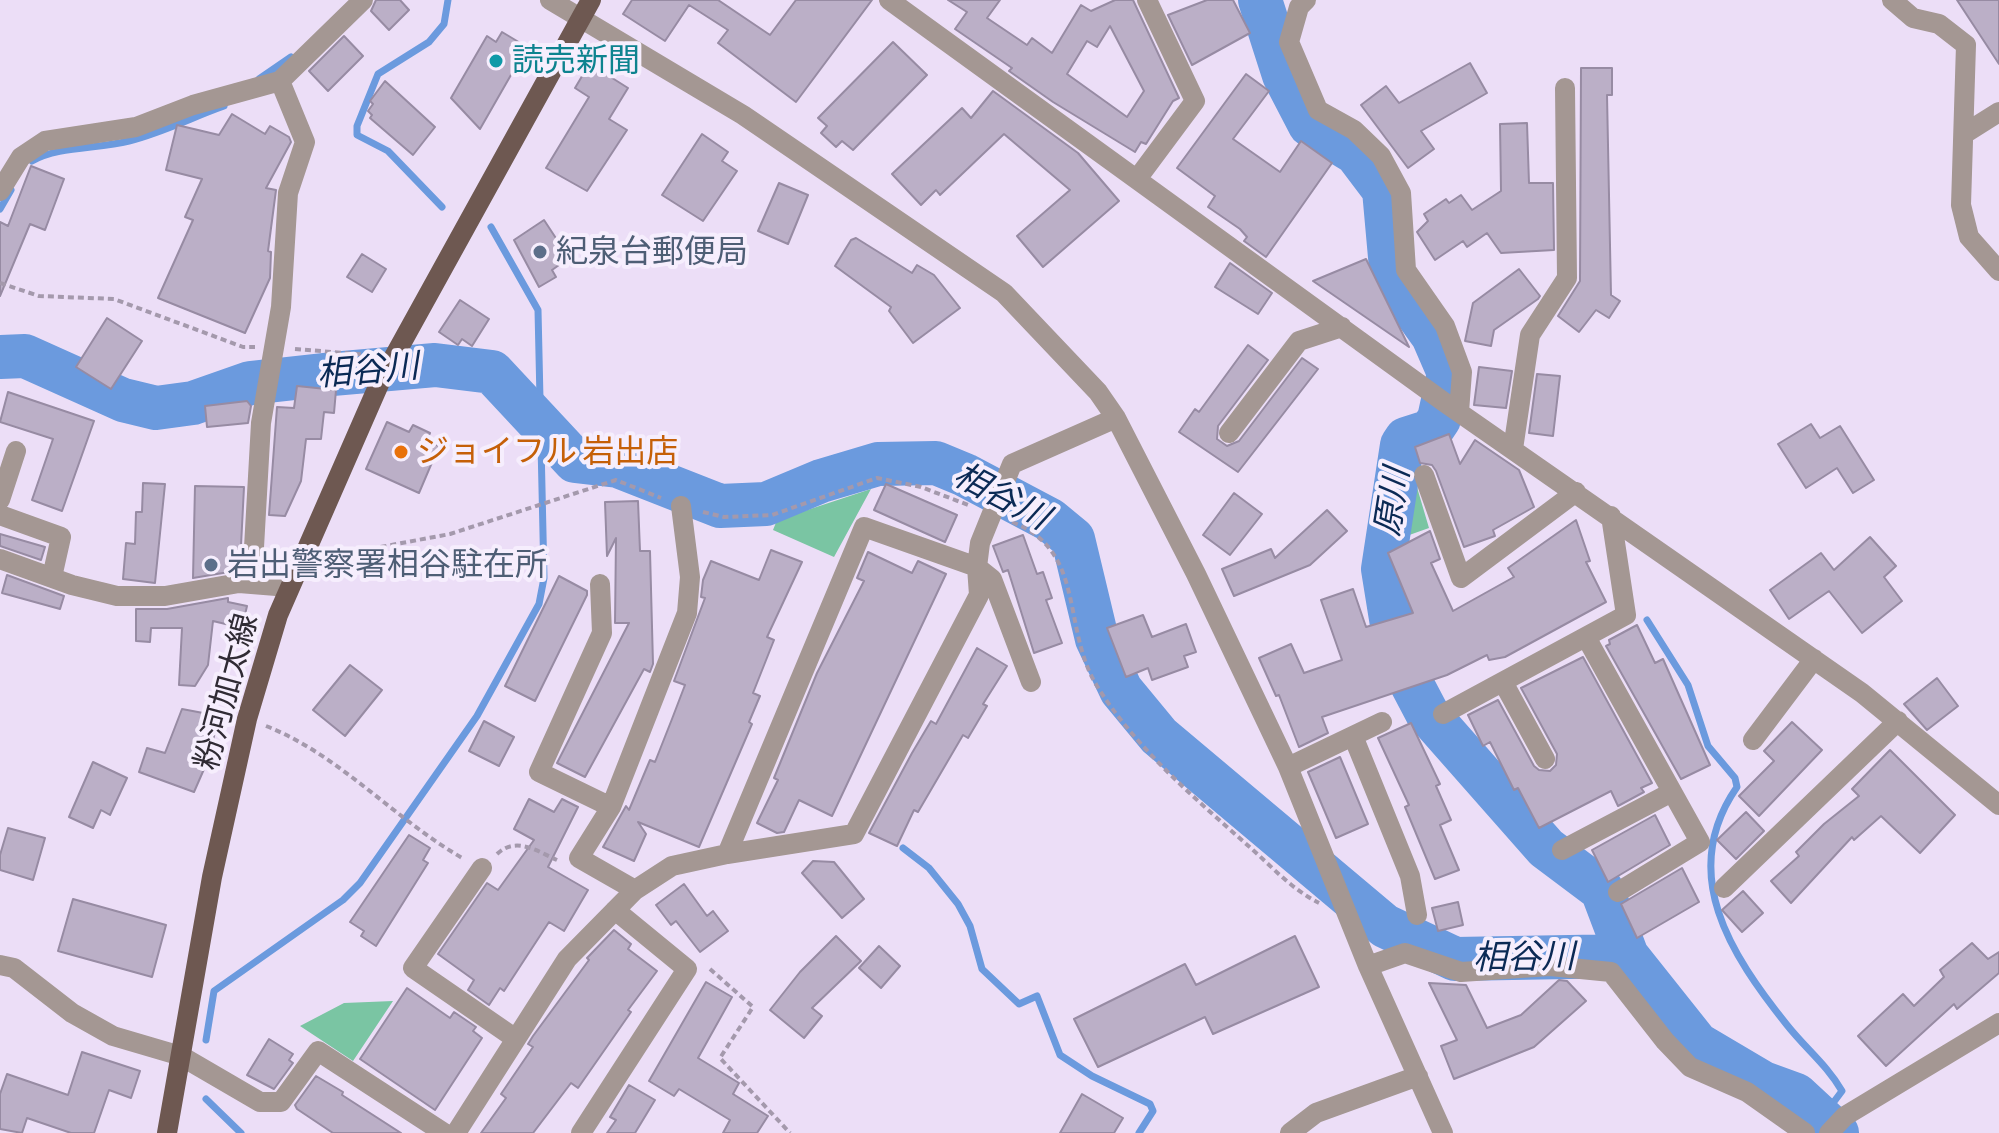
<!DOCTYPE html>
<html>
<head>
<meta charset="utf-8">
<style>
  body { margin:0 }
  canvas { display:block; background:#ecdef7 }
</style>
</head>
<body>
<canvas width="1999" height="1133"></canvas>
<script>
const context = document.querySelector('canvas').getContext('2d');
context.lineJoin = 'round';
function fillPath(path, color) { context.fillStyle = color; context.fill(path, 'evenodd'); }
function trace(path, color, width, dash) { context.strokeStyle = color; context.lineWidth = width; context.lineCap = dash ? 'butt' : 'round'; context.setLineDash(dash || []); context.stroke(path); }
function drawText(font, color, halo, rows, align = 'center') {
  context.font = font + ' "Alegreya Sans","Noto Sans JP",sans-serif'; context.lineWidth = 8; context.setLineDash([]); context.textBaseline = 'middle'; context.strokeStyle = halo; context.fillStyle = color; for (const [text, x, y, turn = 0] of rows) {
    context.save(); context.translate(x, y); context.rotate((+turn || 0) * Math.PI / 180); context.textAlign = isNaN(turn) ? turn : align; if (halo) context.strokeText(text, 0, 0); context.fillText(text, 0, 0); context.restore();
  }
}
const green = new Path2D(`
  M1411 467 1429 528 1398 539Z
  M871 489 834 557 773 530 777 520Z
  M393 1001 353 1061 300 1026 344 1003Z`);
const stream = new Path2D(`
  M259 79 291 57
  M32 161C58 146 98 149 129 141 161 133 193 117 224 106
  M442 207 388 151 357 135V126L378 74 429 42 444 24 448 0
  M0 209 11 190
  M1647 620 1688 685 1708 746 1735 778 1737 787C1677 873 1731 955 1787 1025 1806 1049 1827 1065 1842 1091L1821 1119
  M903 848 929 868 958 904 970 926 982 969 1019 1004 1037 996 1060 1055 1092 1076 1150 1104 1153 1111 1139 1133
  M206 1040 214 991 343 900 360 883 477 716 539 604 544 578 538 310 491 227
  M206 1099 241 1133`);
const river = new Path2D(`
  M1260 0 1284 75 1310 125 1356 153 1384 190 1392 279 1433 336 1449 373 1439 419 1431 431 1406 439 1402 445 1383 569 1397 656 1427 713 1546 848 1602 890 1627 956 1697 1044 1763 1083 1796 1095 1837 1133
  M0 357 25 356 123 400 156 408 193 403 250 383 332 374 435 365 492 372 575 461 618 466 720 506 766 504 821 481 878 464 936 463 965 475 1050 520 1073 539 1097 639 1121 690 1159 736 1385 926 1455 959 1627 956`);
const building = new Path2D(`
  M376 0H400L409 10 389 30 371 11Z
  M632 0H718L770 35 796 0H872L796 102 718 43 728 30 689 5 665 41 623 14Z
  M948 0H1000L987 18 1027 45 1032 38 1052 53 1081 5 1091 11 1115 0H1133L1179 98 1173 101 1146 144 1141 142 1135 152 1053 102 1009 71 1012 68 955 29 967 12ZM1110 26 1144 91 1127 117 1067 74 1087 41 1097 47Z
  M1207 0H1233L1250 33 1192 65 1168 15Z
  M1957 0H1999V64Z
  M502 32 527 47 480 129 451 98 487 36 496 42Z
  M344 36 363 56 328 91 309 71Z
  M893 42 927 75 853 150 842 141 836 147 821 133 827 126 818 118Z
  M594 56 614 69 609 76 628 88 609 119 627 130 587 191 546 168 589 97 575 88Z
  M1470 63 1487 93 1421 131 1434 149 1408 168 1361 105 1386 86 1399 103Z
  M1581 68H1612V95H1607L1611 295 1620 301 1609 318 1596 310 1579 332 1558 316 1580 281Z
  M1246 74 1269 91 1233 139 1280 172 1301 141 1332 163 1266 257 1244 241 1247 237 1240 229 1208 207 1215 196 1177 168Z
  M385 81 435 127 413 155 370 118 372 115 368 111 373 104 370 101Z
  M993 91 1078 153 1119 201 1043 267 1017 236 1070 190 1004 134 940 195 936 190 921 205 892 174 962 108 971 118Z
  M232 114 265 134 270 126 289 137 291 142 266 188 276 190 268 251 271 252 270 278 245 333 158 298 193 220 185 217 202 179 166 170 177 125 219 135Z
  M1527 123 1529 183H1553L1554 250 1501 253 1487 233 1467 247 1463 241 1435 260 1417 232 1428 221 1424 214 1446 199 1449 203 1461 195 1472 210 1501 191 1500 124Z
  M702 134 728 152 722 161 737 171 703 221 662 195Z
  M31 166 64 179 45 230 30 224 0 296V222L8 226Z
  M779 183 808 195 788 244 758 231Z
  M544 220 569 258 552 270 556 277 539 287 514 240Z
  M856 238 912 273 917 265 934 275 960 308 913 343 889 311 891 307 835 266 851 240Z
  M362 254 386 269 372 292 347 277Z
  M1366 259 1409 347 1313 281Z
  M1230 263 1272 293 1258 314 1215 287Z
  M1519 269 1540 296 1538 299 1494 330 1491 346 1465 341 1473 303Z
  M460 300 489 319 472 346 462 339 458 345 439 332Z
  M107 318 142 341 111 389 76 367Z
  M1248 345 1268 360 1218 426 1217 439 1227 446 1239 441 1302 358 1318 369 1238 472 1179 432 1195 409 1199 412Z
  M1479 367 1512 371 1506 408 1474 405Z
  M1537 374 1560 376 1553 436 1529 433Z
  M297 386 336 390 334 413 324 412 321 439H306L301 481 285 516 269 515 277 407 294 408Z
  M8 392 94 421 62 511 32 500 53 439 0 422Z
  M247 401 251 406 248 423 207 427 205 406Z
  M387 422 409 432 413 425 430 433 427 440 439 446 419 493 366 469Z
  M1811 424 1820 438 1840 426 1874 480 1853 493 1837 468 1806 488 1778 444Z
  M1449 434 1460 464 1475 440 1519 470 1534 507 1493 530 1495 536 1464 547 1436 471 1432 465 1420 463 1415 447Z
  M143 483 165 484 155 583 123 579 126 543 135 544 136 512H142Z
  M886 484 957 515 945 542 874 510Z
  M195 486 244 487 240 565H229V572L193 578Z
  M1234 493 1262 514 1230 555 1203 535Z
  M638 501 640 551H650L653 664 650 672 644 669 585 777 557 763 629 623H615L616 538 607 556 605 502Z
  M1327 510 1347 531 1310 565 1234 596 1222 569 1271 549 1275 558Z
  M1576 520 1590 561 1586 562 1606 602 1505 657 1489 660 1487 655 1447 675 1322 717 1328 733 1299 747 1279 695 1276 696 1259 658 1291 644 1304 673 1342 660 1321 600 1353 589 1366 627 1413 613 1388 553 1430 531 1440 559 1431 563 1453 611 1514 577 1508 568Z
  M0 534 45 547 41 560 0 546Z
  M1023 535 1037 574 1043 572 1052 598 1046 600 1062 643 1034 653 1008 570 1003 572 993 546Z
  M1870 537 1896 566 1884 577 1902 601 1862 633 1829 591 1789 619 1770 590 1821 553 1834 570Z
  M771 550 802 562 767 637 774 640 753 693 760 696 749 722 752 724 699 847 638 822 646 834 634 861 603 847 626 806 629 810 650 760 655 762 672 719 685 685 674 681 705 598 701 597 703 580 711 561 759 580Z
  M868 552 912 573 918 561 946 574 832 816 799 800 784 832 777 833 757 823 778 780 774 778 817 673 864 581 857 578Z
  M7 575 64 596 60 609 2 593Z
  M559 576 587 591V595L535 701 505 686Z
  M228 598V602L247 606 242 628 213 621 208 665 195 686 179 685 182 628H151L150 642 136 641V609H167Z
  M1143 615 1152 637 1186 624 1196 652 1184 656 1188 667 1152 680 1148 668 1126 677 1107 628Z
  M1637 625 1655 663 1663 659 1710 765 1681 779 1606 646 1610 644 1609 640Z
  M977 648 1007 666 983 704 987 706 968 738 963 735 918 812 914 810 897 846 869 833 912 753 931 721 936 724Z
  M1583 657 1652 783 1641 788 1644 792 1618 806 1611 791 1539 828 1518 788 1514 790 1490 742 1483 746 1468 715 1498 700 1534 766 1539 770 1550 771 1556 765 1557 754 1521 688Z
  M350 665 382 690 345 736 313 710Z
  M1937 678 1958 706 1927 730 1904 704Z
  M182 709 219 716 208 760 194 792 139 772 147 748 165 753Z
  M484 721 514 737 499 766 469 751Z
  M1792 722 1822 750 1759 816 1739 796 1774 761 1764 751Z
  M1411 723 1440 784 1436 786 1451 820 1440 825 1459 870 1435 879 1405 807 1409 805 1378 738Z
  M1890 750 1955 815 1920 853 1881 816 1854 840 1852 837 1791 903 1771 881 1799 856 1796 852 1824 824 1859 796 1852 789Z
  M1340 757 1368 824 1336 838 1308 772Z
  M93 762 127 778 110 815 101 810 93 828 69 817Z
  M529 799 554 812 562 799 578 807 548 867 588 890 564 931 549 922 504 991 500 988 489 1005 468 990 474 980 438 954 487 883 498 890 534 840 514 829Z
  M1746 812 1764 831 1736 859 1717 840Z
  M1655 815 1670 845 1608 882 1592 850Z
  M8 828 45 838 33 880 0 870V855Z
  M409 835 430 848 423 860 428 863 376 946 361 936 364 931 350 922Z
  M813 861 834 862 864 899 842 918 802 873Z
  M1682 868 1699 902 1637 938 1621 904Z
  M684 884 707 916 713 911 728 931 700 952 676 921 671 925 656 905Z
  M1743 891 1763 913 1742 932 1722 910Z
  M73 899 166 925 152 977 58 951Z
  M1458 902 1463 925 1438 931 1432 908Z
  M614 930 631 944 628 949 657 971 628 1010 631 1012 578 1088 571 1083 533 1133H481L506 1098 501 1094 533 1047 528 1044 533 1036 589 960 587 958Z
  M836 936 861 961 812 1008 822 1016 804 1038 770 1010 800 972Z
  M1295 936 1319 987 1213 1034 1205 1017 1098 1067 1074 1019 1185 964 1196 985Z
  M1972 943 1988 959 1999 952V973L1957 1009 1954 1004 1886 1066 1858 1036 1903 994 1914 1006 1944 977 1940 970Z
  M879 946 900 966 881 988 859 968Z
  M1559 980 1567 981 1586 1001 1534 1047 1454 1079 1441 1046 1457 1040 1429 983 1466 985 1487 1028 1521 1015Z
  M706 982 732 997 698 1058 739 1083 733 1094 768 1116 757 1133H723L730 1120 679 1089 674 1096 649 1081Z
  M407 988 450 1018 454 1012 476 1027 473 1031 482 1038 435 1110 360 1059Z
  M269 1039 293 1054 289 1060 293 1063 274 1089 247 1075Z
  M82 1052 140 1071 131 1098 109 1090 94 1133H71L27 1118 22 1133 0 1129V1094L7 1074 68 1095Z
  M316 1076 343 1092 342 1095 401 1133H333L297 1109 295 1105Z
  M629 1085 655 1100 635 1133H607L616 1120 610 1117Z
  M1082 1094 1123 1118 1114 1133H1060Z`);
const path = new Path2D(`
  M0 283 39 296 114 299 243 347H255
  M295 349 370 355
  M703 512 724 517 772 515 877 478 921 487 971 506
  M1012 522C1087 551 1061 628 1097 686 1136 749 1199 802 1253 850 1274 869 1293 890 1319 903
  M331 549 359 551 450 534 616 480 661 498
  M266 726C340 755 395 820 464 859
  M497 854C516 836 537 851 557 860
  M710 969 753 1007 720 1058 790 1133`);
const minor = new Path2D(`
  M550 0 743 115 1004 293 1098 392 1116 418 1196 574 1288 767 1368 966 1443 1133
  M889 0 1444 402 1862 693 1999 805
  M1306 0 1299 7 1289 42 1318 110 1354 130 1381 156 1401 193 1406 270 1445 326 1462 372 1459 412
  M1892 0 1913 18 1939 24 1966 45 1961 205 1969 237 1999 271
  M1964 134 1999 112
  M1137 179 1195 101 1147 0
  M0 191 21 157 45 141 136 127 193 105 280 81 363 0
  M1229 433 1299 341 1342 327
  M1513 449 1530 335 1567 278 1565 88
  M1424 475 1461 578 1576 492
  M0 500 16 451
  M681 506 690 577 687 613 611 807 579 858 635 890 672 866 727 854 864 527 977 567 980 543 1012 464 1116 418
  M0 515 61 537 52 577
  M0 559 72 585 117 596H165L239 583 289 587
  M977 567 992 579 1031 682
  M252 583 261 423 281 307 288 193 305 142 280 81
  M600 584 602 633 539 772 611 807
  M1586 637 1700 842 1618 892
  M1503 682 1545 759
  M1443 714 1626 615 1611 516
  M1353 736 1410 876 1417 915
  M1753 740 1814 659
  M1288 767 1382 722
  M1562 850 1672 792
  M727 854 854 834 979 595 977 567
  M482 868 413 968 516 1039
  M1724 888 1898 721
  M0 965 14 968 72 1013 113 1036 181 1056 260 1102H281L318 1051 444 1133
  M1368 966 1405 953 1461 972 1550 966 1611 972 1665 1041 1690 1067 1747 1092 1805 1133
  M456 1133 567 959 635 890
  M581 1133 687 969 615 910
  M1290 1133 1316 1113 1418 1076
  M1829 1133 1845 1116 1999 1023`);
const major = new Path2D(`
  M167 1133 212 877 247 719 278 615 380 382 591 0`);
const markers = [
  [496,61,8,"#0f9aa8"],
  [540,252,8,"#5c6f8a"],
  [401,452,8,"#e8710a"],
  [211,565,8,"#5c6f8a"]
];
const cultureNames = [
  ["読売新聞",512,61]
];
const serviceNames = [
  ["紀泉台郵便局",556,252],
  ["岩出警察署相谷駐在所",227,565]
];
const foodNames = [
  ["ジョイフル 岩出店",417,452]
];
const streetNames = [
  ["粉河加太線",227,692,-75]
];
const waterNames = [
  ["相谷川",368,371,-5],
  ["相谷川",1001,497,28],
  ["原川",1393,502,-81],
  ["相谷川",1524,958,-1]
];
fillPath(green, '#7ac5a3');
trace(stream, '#6b9ade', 7);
trace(river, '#6b9ade', 44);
fillPath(building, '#bbafc7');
trace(building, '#978ba3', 2);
trace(path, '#a499ac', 4, [6, 4]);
trace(minor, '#a49793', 20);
trace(major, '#6e5851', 20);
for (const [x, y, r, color] of markers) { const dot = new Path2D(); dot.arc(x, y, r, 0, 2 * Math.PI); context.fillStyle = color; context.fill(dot); trace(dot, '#f6eefd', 3); }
drawText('32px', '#0d838f', '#f6eefd', cultureNames, 'left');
drawText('32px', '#4e5e75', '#f6eefd', serviceNames, 'left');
drawText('32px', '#c56008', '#f6eefd', foodNames, 'left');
drawText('32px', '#302b34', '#f6eefd', streetNames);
drawText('italic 34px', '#0b2a55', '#f6eefd', waterNames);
</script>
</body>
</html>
